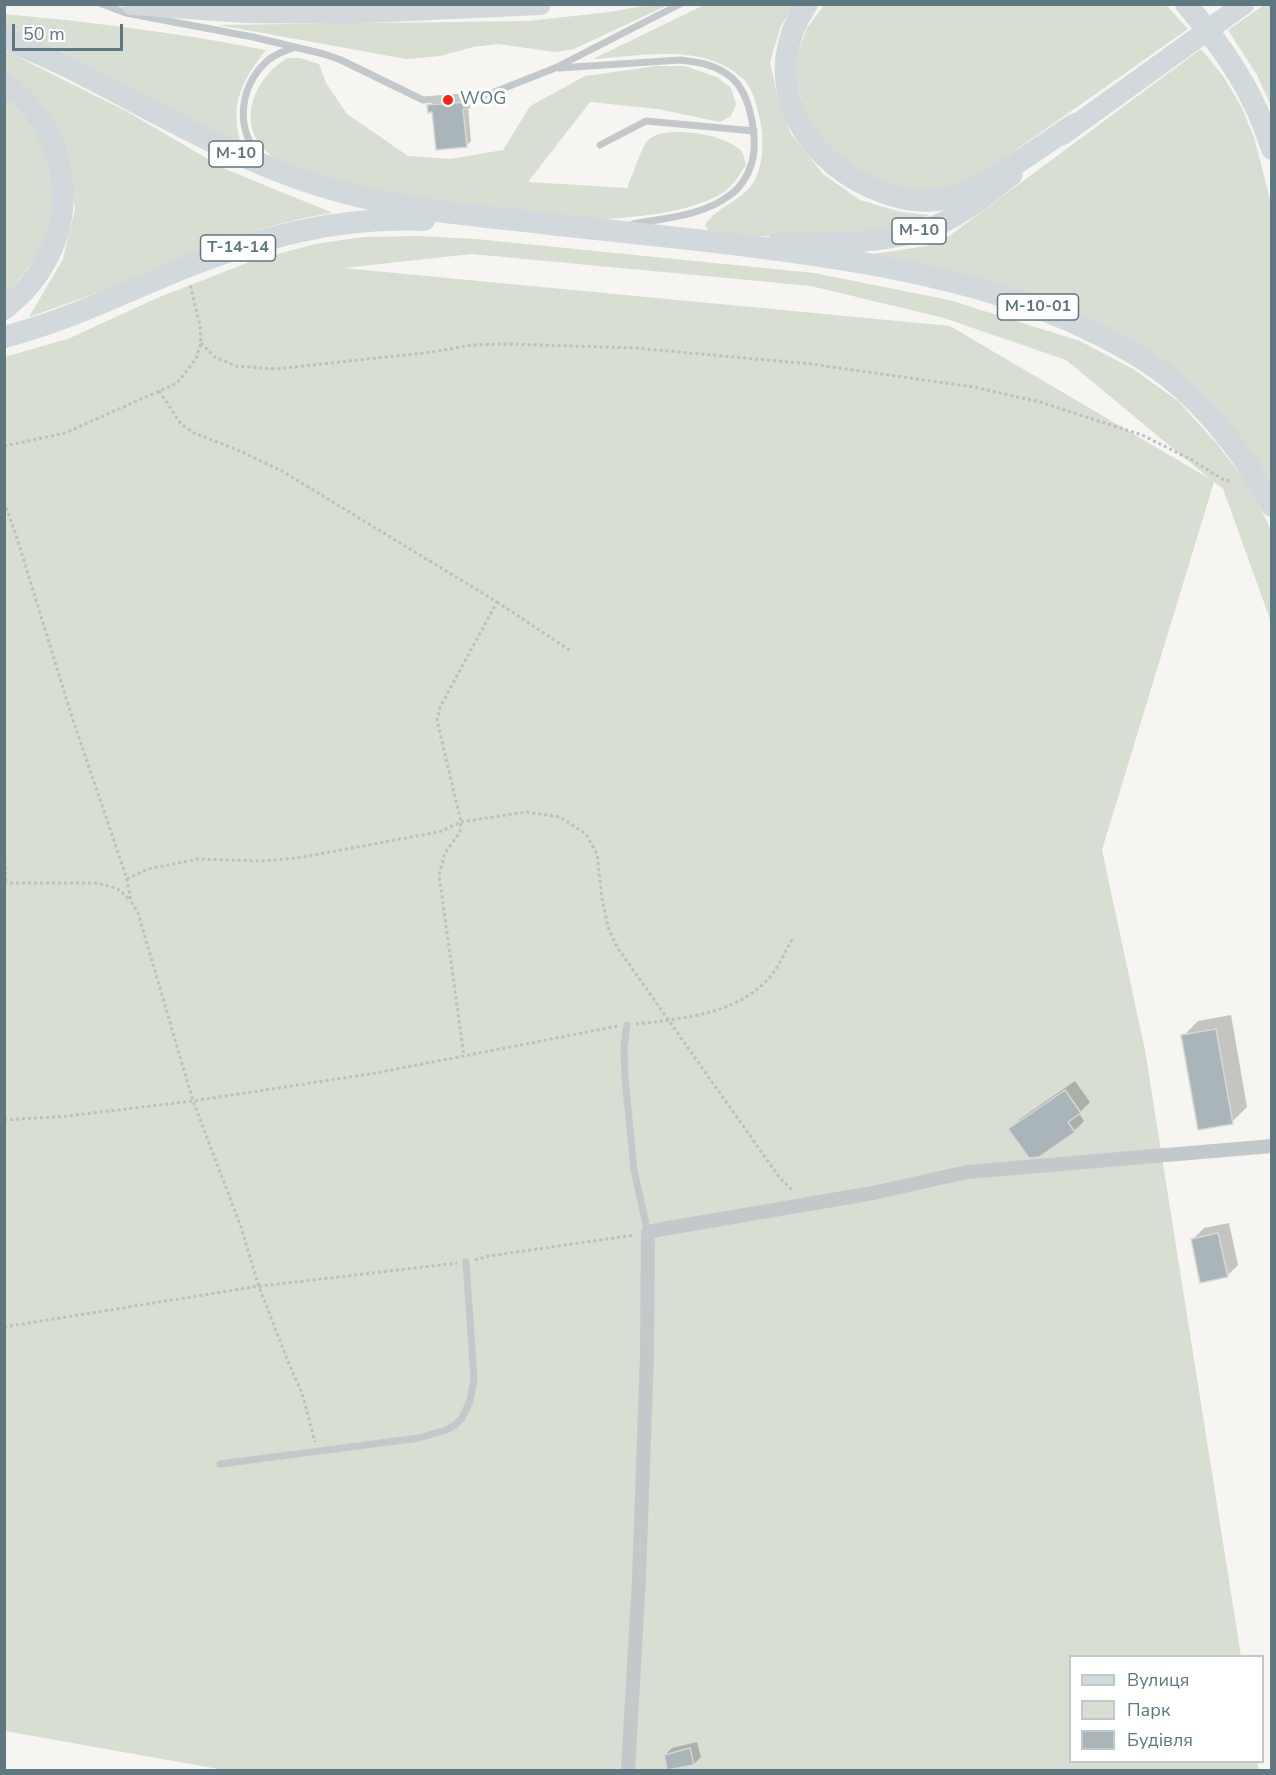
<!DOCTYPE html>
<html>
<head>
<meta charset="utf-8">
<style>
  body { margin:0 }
  #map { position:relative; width:1276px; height:1775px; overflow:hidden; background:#f6f5f2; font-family:"Nunito Sans",sans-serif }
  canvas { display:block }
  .frame { position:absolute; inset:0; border:6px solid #5e7780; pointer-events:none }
  .legend { position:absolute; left:1069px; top:1655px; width:195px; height:108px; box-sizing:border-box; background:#fff; border:2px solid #bfc9cc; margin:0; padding:8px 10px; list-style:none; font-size:18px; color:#5e7780 }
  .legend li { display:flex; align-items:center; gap:12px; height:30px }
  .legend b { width:30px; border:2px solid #bfc9cc }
  .scale { position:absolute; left:12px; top:24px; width:111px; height:27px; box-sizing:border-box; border:3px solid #5e7780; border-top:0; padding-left:8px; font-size:18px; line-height:21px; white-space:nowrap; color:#5e7780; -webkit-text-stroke:4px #fff; paint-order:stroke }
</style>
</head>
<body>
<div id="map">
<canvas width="1276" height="1775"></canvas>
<div class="frame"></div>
<ul class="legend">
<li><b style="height:8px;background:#d2d9dc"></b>Вулиця</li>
<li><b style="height:16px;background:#d8ded2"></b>Парк</li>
<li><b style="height:16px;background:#a9b5b8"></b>Будівля</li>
</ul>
<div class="scale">50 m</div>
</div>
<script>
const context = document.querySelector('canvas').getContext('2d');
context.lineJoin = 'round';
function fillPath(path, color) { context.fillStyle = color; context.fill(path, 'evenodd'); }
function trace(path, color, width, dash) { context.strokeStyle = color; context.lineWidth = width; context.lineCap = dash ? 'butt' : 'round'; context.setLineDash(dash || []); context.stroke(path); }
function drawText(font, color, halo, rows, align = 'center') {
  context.font = font + ' "Nunito Sans",sans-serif'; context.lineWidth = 6; context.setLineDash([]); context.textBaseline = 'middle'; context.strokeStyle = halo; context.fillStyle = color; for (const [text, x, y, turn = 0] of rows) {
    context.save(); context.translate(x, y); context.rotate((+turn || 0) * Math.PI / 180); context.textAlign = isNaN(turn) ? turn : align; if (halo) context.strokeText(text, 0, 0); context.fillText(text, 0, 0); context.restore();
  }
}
const green = new Path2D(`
  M648 5H668L574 49 555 52 498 44 473 47 440 56 406 59 218 25 528 21 610 12Z
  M704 5H794L781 26 770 62 778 99 791 134 823 174 860 200 901 212 930 215 905 225 872 230 788 237 728 235 710 232 705 225C718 204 747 201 757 175 764 158 764 134 759 116 756 104 753 88 743 79 704 42 641 56 593 59Z
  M824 5H1166L1188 29 976 178 917 196 855 175 808 127 795 73 798 52 807 28Z
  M1264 5H1271V106L1257 75 1228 30Z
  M4 14C93 22 179 33 266 50 240 83 228 108 243 149L63 52 5 28Z
  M1201 49 1223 76 1241 106 1254 137 1271 203V486L1147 352 865 255 927 246 949 236Z
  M4 52 14 55 126 111 225 169 333 213C259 223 193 255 124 282 93 295 60 306 29 317L63 259 75 209 70 171 35 99 5 71Z
  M287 58H300L319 64 326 83 347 114 408 156 451 159 503 150 530 106 585 76 657 66H685L717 77 731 88 736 104 731 116 720 122 658 109 590 102 528 182 627 188C632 177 642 146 648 140 665 124 728 134 742 152 744 155 745 161 746 165 738 177 732 188 719 195 689 212 639 217 604 219 579 221 552 215 527 212 451 204 371 200 300 169 292 165 283 163 275 158 233 131 251 80 287 58Z
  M4 95C41 132 62 169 49 222 47 229 46 238 43 244 33 264 19 280 4 296Z
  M416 236 476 239 814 273 949 300 1080 341 1133 369 1178 401 1217 444 1250 487 1271 530V622L1223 489 1214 482 1102 850 1145 1050 1241 1656H1070V1762H1257L1259 1770H224L5 1731V357L70 338 157 298 252 261 315 244 363 237ZM472 254 811 286 944 318 1066 360 1210 479 950 326 343 268Z`);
const shadow = new Path2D(`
  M474 98V102L468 107 471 141 466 146 429 106 434 101Z
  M1231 1015 1247 1107 1232 1122 1183 1036 1198 1021Z
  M1075 1081 1090 1102 1079 1113 1084 1121 1074 1131 1010 1129 1020 1119Z
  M1229 1223 1238 1265 1227 1276 1193 1239 1204 1228Z
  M697 1742 701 1757 694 1764 669 1770 665 1755 672 1748Z`);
const building = new Path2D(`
  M469 102 470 108 463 109 467 147 436 150 432 112 428 113 427 105Z
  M1216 1029 1233 1124 1198 1130 1181 1035Z
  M1065 1090 1081 1113 1068 1122 1075 1132 1039 1157 1029 1158 1008 1129Z
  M1218 1233 1228 1277 1200 1283 1191 1239Z
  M690 1748 694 1765 667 1770 664 1755Z`);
const path = new Path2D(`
  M201 343 215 357 236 366 276 369 432 352 471 345 508 344 635 348 811 364 974 387 1040 402 1142 435 1192 460 1222 479 1230 481
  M159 391 181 424 194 433 240 451 282 471 497 602 440 707 437 720 461 822 460 832 445 853 439 875 464 1056
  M4 446 65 433 177 383 196 359 201 343 200 326 190 284
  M4 502 16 535 72 717 127 879 131 901 138 913 193 1101 241 1227 259 1287 289 1364 302 1393 315 1442
  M497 602 571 651
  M4 842 6 883
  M127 879 148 869 198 859 260 861 297 858 439 832 461 822 526 812 560 817 586 834 597 854 602 899 608 927 617 947 779 1177 794 1192
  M4 883H98L118 889 130 900
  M636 1024C681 1019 738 1014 769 978 779 967 785 951 793 938
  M4 1120 68 1116 193 1101 376 1073 618 1026
  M475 1260 489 1256 635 1235
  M4 1327 253 1287 457 1263`);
const service = new Path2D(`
  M102 4 126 13 253 37 324 54 341 60 423 100 487 95 555 68 680 4
  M559 68 680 60C699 62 717 65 732 78 751 95 759 141 751 165 748 176 739 189 730 195 703 216 665 218 633 224
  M600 145 646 121 754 131
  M260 156C235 129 239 88 266 62 274 54 285 51 295 47
  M627 1025 624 1047 625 1078 634 1170 648 1233
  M220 1464 419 1438 446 1430 455 1425 462 1418 470 1401 474 1379 466 1262`);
const minor = new Path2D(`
  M628 1770 639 1578 647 1354 648 1233 657 1230 873 1193 967 1172 1272 1146`);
const primary = new Path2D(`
  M1062 135 1244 4
  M778 243C831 243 890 245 939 224 966 212 989 193 1012 175`);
const trunk = new Path2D(`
  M132 4 245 12 346 13 540 4
  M807 4C759 75 797 154 870 187 890 196 914 203 936 200 981 193 1036 149 1075 124
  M1186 4C1224 48 1255 94 1272 149
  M4 39C26 48 48 57 68 67 165 116 255 173 362 197 421 211 481 216 542 223 653 236 765 245 875 265 970 283 1062 308 1144 360 1198 394 1243 451 1272 506
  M4 82C83 143 82 249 4 309
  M4 337C67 321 124 292 184 268 261 237 340 216 424 220`);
const markers = [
  [448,100,6,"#f32515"]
];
const shields = [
  [236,154,54],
  [919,231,54],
  [238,248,75],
  [1038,307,81]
];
const shieldNames = [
  ["М-10",236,154],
  ["М-10",919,231],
  ["Т-14-14",238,248],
  ["М-10-01",1038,307]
];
const poiNames = [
  ["WOG",460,100]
];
fillPath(green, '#d8ded2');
fillPath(shadow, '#0003');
fillPath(building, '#a9b5b8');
trace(building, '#d7d7d5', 1.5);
trace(path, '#bcc0c1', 3, [3, 3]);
trace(service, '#c3c8cb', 7);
trace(minor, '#c3c8cb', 14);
trace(primary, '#d2d9dc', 21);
trace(trunk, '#d2d9dc', 22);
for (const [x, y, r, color] of markers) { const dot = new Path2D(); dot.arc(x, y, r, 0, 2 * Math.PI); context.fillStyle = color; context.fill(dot); trace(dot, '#fff', 2); }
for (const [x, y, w] of shields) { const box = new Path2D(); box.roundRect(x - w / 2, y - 13, w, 26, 4.5); context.fillStyle = '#fff'; context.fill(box); trace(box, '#5e7780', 1.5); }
drawText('bold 16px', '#5e7780', null, shieldNames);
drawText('18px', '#5e7780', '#fff', poiNames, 'left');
</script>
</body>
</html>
